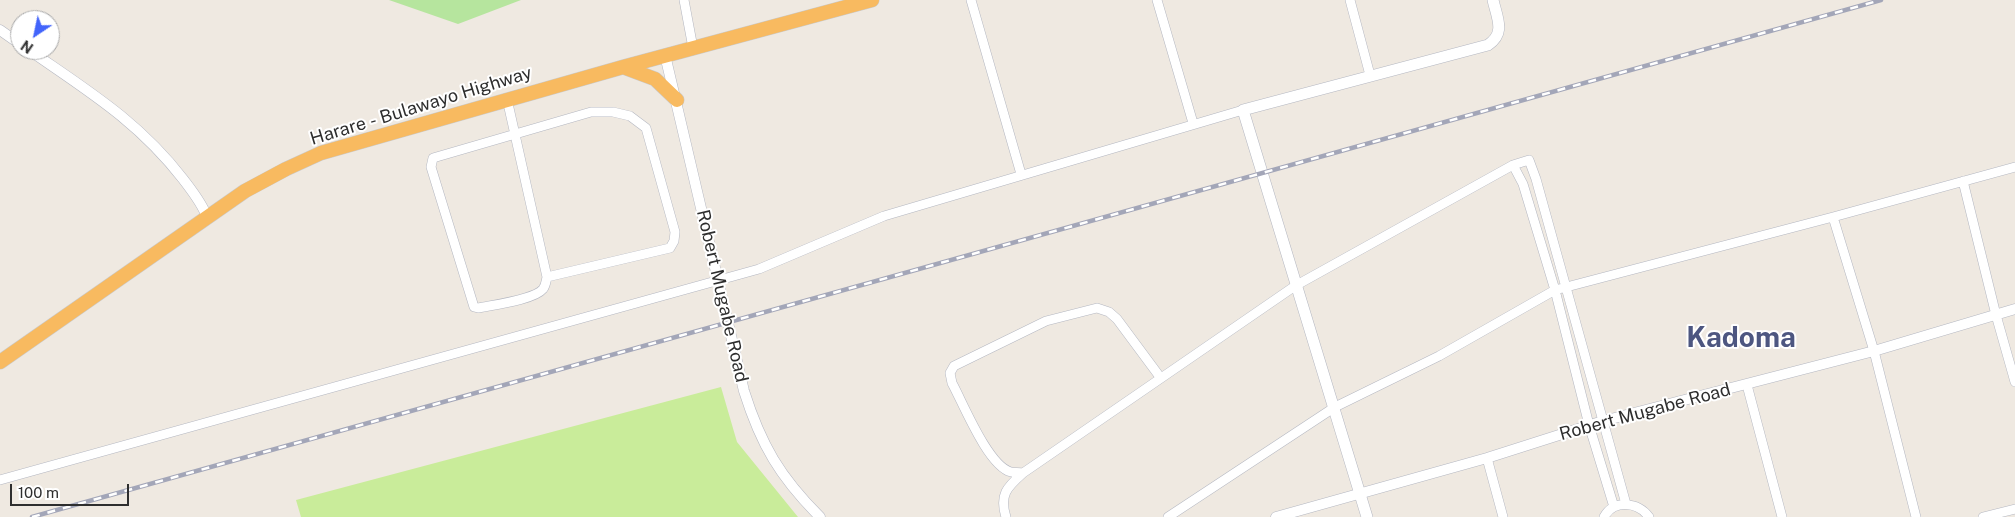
<!DOCTYPE html>
<html>
<head>
<meta charset="utf-8">
<style>
  body { margin:0 }
  #map { position:relative; width:2015px; height:517px; overflow:hidden; background:#efe9e1; font-family:"Public Sans",sans-serif }
  canvas { display:block }
  .north { position:absolute; left:10px; top:10px; width:50px; height:50px; box-sizing:border-box; background:#fff; border:1px solid #ababab; border-radius:50%; rotate:214deg; font-size:14px; font-weight:700; line-height:20px; text-align:center; color:#2e2e2e }
  .north::after { content:''; display:block; margin:auto; width:18px; height:22px; background:#4264fb; clip-path:polygon(50% 0,100% 100%,50% 72%,0 100%) }
  .scale { position:absolute; left:10px; top:484px; width:119px; height:22px; box-sizing:border-box; border:2px solid #2e2e2e; border-top:0; padding-left:6px; font-size:15px; line-height:18px; white-space:nowrap; color:#2e2e2e; -webkit-text-stroke:4px #fff; paint-order:stroke }
</style>
</head>
<body>
<div id="map">
<canvas width="2015" height="517"></canvas>
<div class="north">N</div>
<div class="scale">100 m</div>
</div>
<script>
const context = document.querySelector('canvas').getContext('2d');
context.lineJoin = 'round';
function fillPath(path, color) { context.fillStyle = color; context.fill(path, 'evenodd'); }
function trace(path, color, width, dash) { context.strokeStyle = color; context.lineWidth = width; context.lineCap = dash ? 'butt' : 'round'; context.setLineDash(dash || []); context.stroke(path); }
function drawText(font, color, halo, rows, align = 'center') {
  context.font = font + ' "Public Sans",sans-serif'; context.lineWidth = 4; context.setLineDash([]); context.textBaseline = 'middle'; context.strokeStyle = halo; context.fillStyle = color; for (const [text, x, y, turn = 0] of rows) {
    context.save(); context.translate(x, y); context.rotate((+turn || 0) * Math.PI / 180); context.textAlign = isNaN(turn) ? turn : align; if (halo) context.strokeText(text, 0, 0); context.fillText(text, 0, 0); context.restore();
  }
}
const green = new Path2D(`
  M389 0H521L458 24Z`);
const pitch = new Path2D(`
  M721 387 737 442 798 517H301L296 500Z`);
const minor = new Path2D(`
  M684 0 693 48
  M971 0 1021 174
  M1157 0 1193 123
  M1350 0 1370 75
  M507 99 547 277
  M591 112H613L630 116 646 128 675 232 674 241 670 248 547 277C546 281 546 285 543 289 534 300 492 305 478 308L474 307 431 167 433 158Z
  M1513 165 1523 184 1555 290 1589 425 1614 507
  M1963 181 1996 315 2015 382
  M1833 217 1874 351 1916 517
  M1160 377 1117 319 1109 312 1097 308 1046 321 954 366 950 373 952 383C963 403 988 466 1011 472 1014 473 1019 472 1023 473L1295 286 1513 165 1529 160 1536 179 1626 504
  M1747 385 1782 517
  M1487 458 1503 517
  M0 480 759 269 884 216 1243 110
  M1006 517C999 495 1007 487 1023 473
  M1168 517 1335 407 1439 356 1555 290 1833 217 2015 167
  M1604 517C1614 499 1638 502 1649 517
  M1983 517 2015 509`);
const tertiary = new Path2D(`
  M0 30 20 44
  M29 50C88 91 138 121 183 179 192 191 202 203 207 217
  M665 55 744 391C761 445 780 477 820 517
  M1276 517 1487 458 1603 421 1874 351 2015 309`);
const secondary = new Path2D(`
  M1367 517 1243 110 1488 45C1506 33 1497 18 1493 0`);
const trunk = new Path2D(`
  M623 67 655 79 677 100
  M0 362 245 191 286 169 321 153 623 67 872 0`);
const rail = new Path2D(`
  M32 517 1881 0`);
const streetNames = [
  ["Harare - Bulawayo Highway",421,106,-17],
  ["Robert Mugabe Road",722,296,77],
  ["Robert Mugabe Road",1645,412,-15]
];
const townNames = [
  ["Kadoma",1741,338]
];
fillPath(green, '#b6e59e');
fillPath(pitch, '#c9ec9a');
trace(minor, '#b4b7c1', 10);
trace(tertiary, '#b4b7c1', 11);
trace(secondary, '#b4b7c1', 12);
trace(trunk, '#c9c9c9', 15);
trace(minor, '#fff', 9);
trace(tertiary, '#fff', 10);
trace(secondary, '#fff', 11);
trace(trunk, '#f8ba60', 14);
trace(rail, '#a3a6b8', 4.5);
trace(rail, '#fff', 2.5, [8]);
drawText('18px', '#2e2e2e', '#fff', streetNames);
drawText('bold 28px', '#4d5680', '#fff', townNames);
</script>
</body>
</html>
